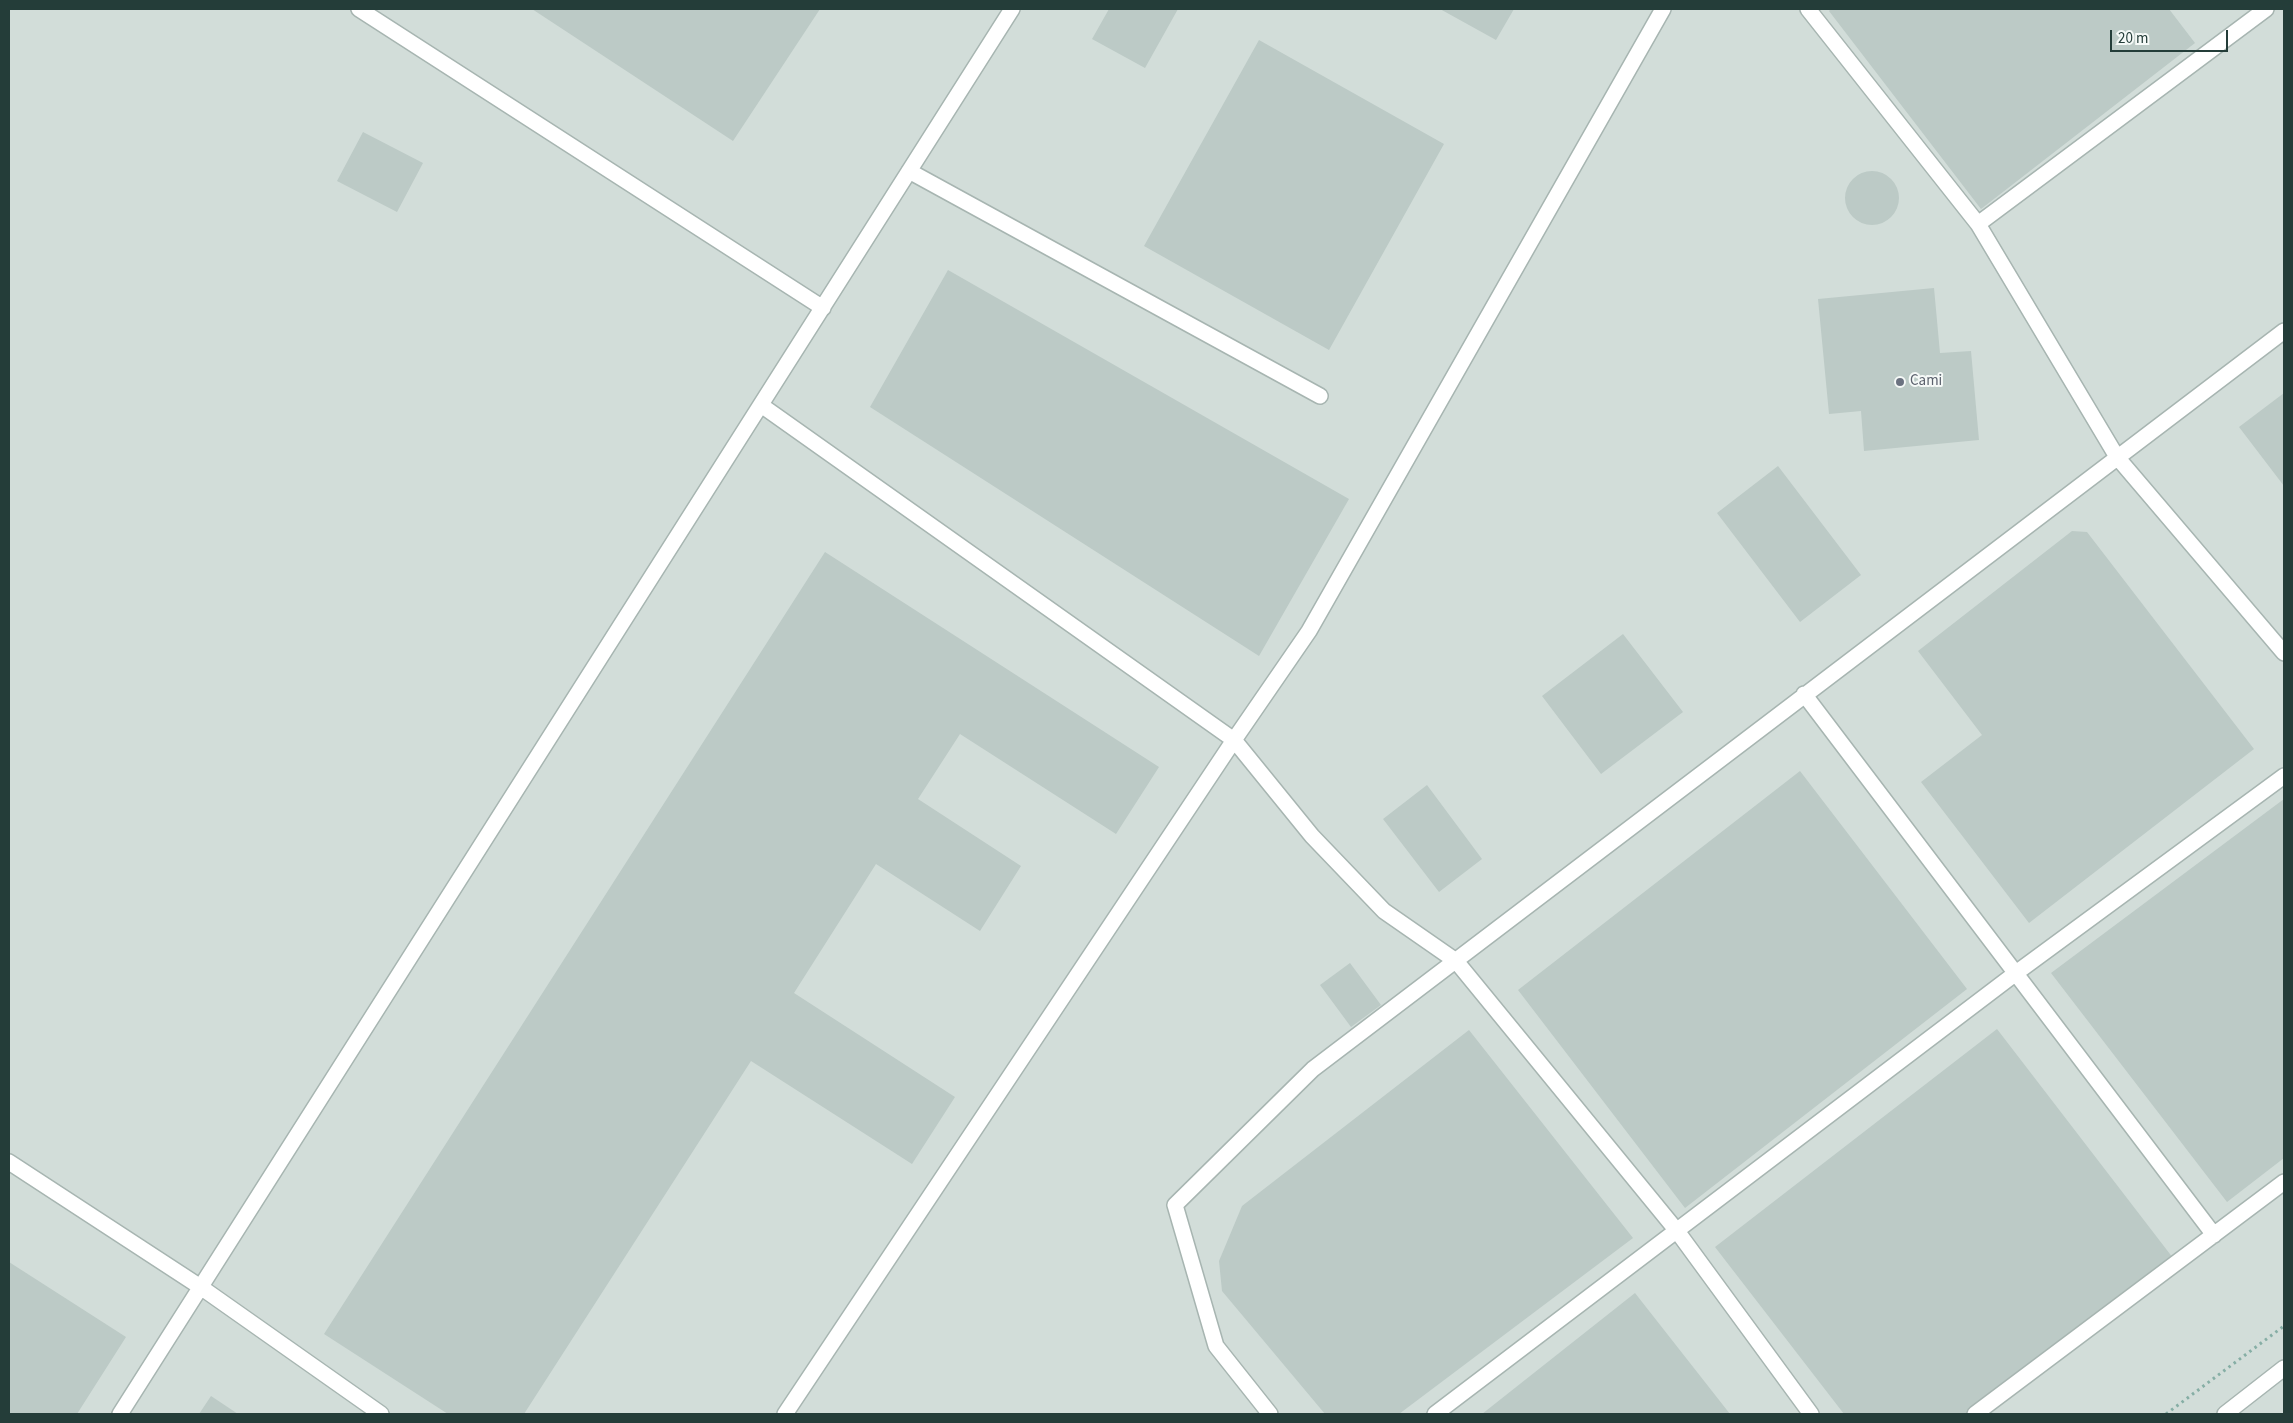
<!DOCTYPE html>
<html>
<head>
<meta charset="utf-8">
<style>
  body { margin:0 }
  #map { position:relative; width:2293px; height:1423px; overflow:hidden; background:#e4edea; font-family:"Source Sans 3",sans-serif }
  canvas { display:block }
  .frame { position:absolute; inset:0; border:10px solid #243d39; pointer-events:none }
  .scale { position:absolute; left:2110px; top:30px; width:118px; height:22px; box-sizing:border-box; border:2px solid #243d39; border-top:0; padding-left:6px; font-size:15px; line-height:18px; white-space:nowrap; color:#243d39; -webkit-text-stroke:4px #f5f9f7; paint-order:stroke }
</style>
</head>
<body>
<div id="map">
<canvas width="2293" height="1423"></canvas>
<div class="frame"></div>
<div class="scale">20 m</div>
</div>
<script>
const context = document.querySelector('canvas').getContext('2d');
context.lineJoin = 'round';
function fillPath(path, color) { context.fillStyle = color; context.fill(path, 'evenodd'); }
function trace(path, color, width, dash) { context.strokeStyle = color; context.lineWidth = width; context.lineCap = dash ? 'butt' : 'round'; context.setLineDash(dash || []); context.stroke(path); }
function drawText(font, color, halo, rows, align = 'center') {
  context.font = font + ' "Source Sans 3",sans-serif'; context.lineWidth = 4; context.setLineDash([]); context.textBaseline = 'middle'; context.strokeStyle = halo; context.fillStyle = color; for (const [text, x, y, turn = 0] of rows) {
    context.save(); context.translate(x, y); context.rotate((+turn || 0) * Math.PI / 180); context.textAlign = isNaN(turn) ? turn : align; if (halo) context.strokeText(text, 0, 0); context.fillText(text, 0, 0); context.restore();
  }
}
const built = new Path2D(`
  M9 9H2284V1414H9Z`);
const building = new Path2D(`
  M532 9H820L733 141Z
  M1109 9H1178L1145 68 1092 39Z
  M1440 9H1514L1496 40Z
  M1831 9H2169L2195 43 1981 209 1829 11Z
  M1259 40 1444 144 1329 350 1144 246Z
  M363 132 423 163 397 212 337 181Z
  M1845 198a27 27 0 1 1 54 0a27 27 0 1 1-54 0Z
  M948 270 1349 499 1259 656 870 407Z
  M1934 288 1940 353 1971 351 1979 440 1864 451 1861 411 1829 414 1818 299Z
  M2284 393V486L2239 427Z
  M1778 466 1861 575 1800 622 1717 513Z
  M2072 531 2087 532 2254 749 2029 923 1921 782 1982 735 1918 651Z
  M825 552 1159 767 1116 834 960 734 918 799 1021 866 980 931 876 864 794 993 955 1097 912 1164 751 1061 524 1414H448L324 1334Z
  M1623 634 1683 712 1601 774 1542 696Z
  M1800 771 1967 989 1685 1208 1518 990Z
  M1427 785 1482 859 1439 892 1383 819Z
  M2284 799V1158L2227 1202 2051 973Z
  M1350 963 1381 1005 1351 1027 1320 985Z
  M1997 1029 2173 1258 1971 1414H1844L1715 1247Z
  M1469 1030 1633 1238 1399 1414H1325L1222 1291 1219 1261 1242 1206Z
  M9 1262 126 1337 77 1414H9Z
  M1635 1293 1730 1414H1482Z
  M211 1396 238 1414H199Z`);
const path = new Path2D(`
  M2166 1414 2284 1326`);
const minor = new Path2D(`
  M359 9 823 308
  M1808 9 1978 224 2117 457 2284 653
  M909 171 1320 396
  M1978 224 2266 9
  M761 405 1234 740 1312 836 1384 911 1456 961 1677 1231 1811 1414
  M1804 694 2214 1235
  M9 1162 202 1288 381 1414
  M120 1414 1012 9
  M785 1414 1234 740 1309 631 1663 9
  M1270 1414 1216 1346 1175 1205 1313 1069 2284 331
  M1435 1414 2016 973 2284 776
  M1975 1414 2284 1182
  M2225 1414 2284 1368`);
const markers = [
  [1900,382,5,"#6b7280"]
];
const worshipNames = [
  ["Cami",1910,382]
];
fillPath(built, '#d2ddd9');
fillPath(building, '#bccac6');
trace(minor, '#a7b5b1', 18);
trace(path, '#86aea5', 3, [2.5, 4]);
trace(minor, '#fff', 15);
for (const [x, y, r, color] of markers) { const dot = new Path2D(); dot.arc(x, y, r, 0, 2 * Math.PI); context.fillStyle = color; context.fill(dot); trace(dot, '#f5f9f7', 2); }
drawText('15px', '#5b616d', '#f5f9f7', worshipNames, 'left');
</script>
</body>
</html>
